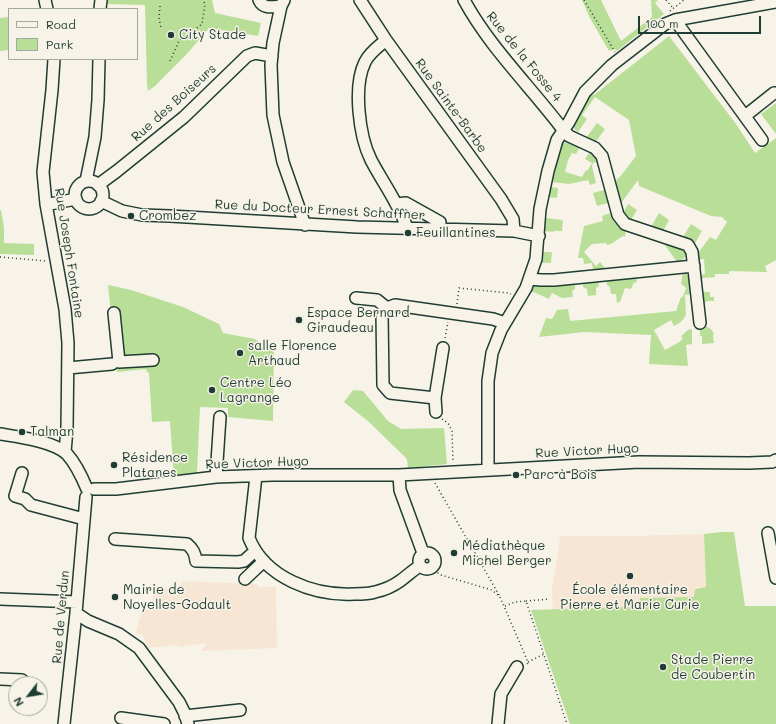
<!DOCTYPE html>
<html>
<head>
<meta charset="utf-8">
<style>
  body { margin:0 }
  #map { position:relative; width:776px; height:724px; overflow:hidden; background:#f7f3e8; font-family:Mali,sans-serif }
  canvas { display:block }
  .legend { position:absolute; left:8px; top:8px; width:130px; height:52px; box-sizing:border-box; background:#f7f3e8; border:1px solid #a1aaa0; margin:0; padding:5px 7px; list-style:none; font-size:12px; color:#1f3d34 }
  .legend li { display:flex; align-items:center; gap:8px; height:20px }
  .legend b { width:20px; border:1px solid #a1aaa0 }
  .north { position:absolute; left:8px; top:676px; width:40px; height:40px; box-sizing:border-box; background:#f7f3e8; border:1px solid #a1aaa0; border-radius:50%; rotate:239deg; font-size:11px; font-weight:700; line-height:16px; text-align:center; color:#1f3d34 }
  .north::after { content:''; display:block; margin:auto; width:14px; height:18px; background:#1f3d34; clip-path:polygon(50% 0,100% 100%,50% 72%,0 100%) }
  .scale { position:absolute; left:638px; top:16px; width:123px; height:18px; box-sizing:border-box; border:2px solid #1f3d34; border-top:0; padding-left:5px; font-size:12px; line-height:14px; white-space:nowrap; color:#1f3d34; -webkit-text-stroke:3px #f7f3e8; paint-order:stroke }
</style>
</head>
<body>
<div id="map">
<canvas width="776" height="724"></canvas>
<ul class="legend">
<li><b style="height:5px;background:#f7f3e8"></b>Road</li>
<li><b style="height:11px;background:#b9de98"></b>Park</li>
</ul>
<div class="north">N</div>
<div class="scale">100 m</div>
</div>
<script>
const context = document.querySelector('canvas').getContext('2d');
context.lineJoin = 'round';
function fillPath(path, color) { context.fillStyle = color; context.fill(path, 'evenodd'); }
function trace(path, color, width, dash) { context.strokeStyle = color; context.lineWidth = width; context.lineCap = dash ? 'butt' : 'round'; context.setLineDash(dash || []); context.stroke(path); }
function drawText(font, color, halo, rows, align = 'center') {
  context.font = font + ' Mali,sans-serif'; context.lineWidth = 3; context.setLineDash([]); context.textBaseline = 'middle'; context.strokeStyle = halo; context.fillStyle = color; for (const [text, x, y, turn = 0] of rows) {
    context.save(); context.translate(x, y); context.rotate((+turn || 0) * Math.PI / 180); context.textAlign = isNaN(turn) ? turn : align; if (halo) context.strokeText(text, 0, 0); context.fillText(text, 0, 0); context.restore();
  }
}
const built = new Path2D(`
  M704 534 706 587H695V597L640 598 638 608 625 607 553 609 552 589 556 565 560 536H631Z
  M181 581 257 584 259 587H276L277 648 201 651 207 643 179 647 178 645 147 648 143 635 136 633 142 609 152 611 153 588 181 589Z`);
const green = new Path2D(`
  M105 0H212L215 13 261 23 258 36 209 28 185 56 155 86 148 91 147 85 145 5 105 4Z
  M582 0H601L621 41 652 17 651 0H658L655 3 664 14 617 51 615 49 609 51 590 18Z
  M9 17V50L0 51V18Z
  M669 36 736 124 755 153 776 138V260L765 266 767 272 729 271V274H715V277L703 278 701 280H700L699 276 705 274 704 259 697 260 696 256 710 237 716 240 727 222 722 217 711 216 639 186 638 180 619 206 613 184 619 177H620L636 156 629 120 595 97 582 115 587 119 578 132C576 131 574 130 574 127 572 121 587 101 590 95H594Z
  M776 103V134L761 114Z
  M597 123 605 129 595 143 586 138Z
  M568 142 573 143 580 147 576 154 572 153 568 160 565 172 582 177 586 170 587 171 592 163 585 159 589 153 590 152 595 158 597 162 593 163 592 166 596 183 590 185 588 180 569 184 552 182 561 147 563 143Z
  M550 187 558 188 557 198 549 197Z
  M604 190 608 203 597 206 593 193Z
  M628 204 637 210 631 220 626 218 622 215Z
  M0 210H1L4 228V243L34 244V255L0 254Z
  M610 213C612 222 618 226 626 229L625 237 623 236 611 244 607 245 606 243 592 244 584 252 596 266 600 262 606 269 593 270 592 263 584 264 583 258H578L584 226 603 221 602 216Z
  M659 213 669 220 663 231 651 227Z
  M545 218 563 220 562 231H553V232L544 231Z
  M691 224 702 231 694 245 688 240 683 237Z
  M662 241 685 250 686 255C684 259 682 260 677 262Z
  M542 252H552L551 263H541Z
  M683 272H685L688 277 691 294 685 295 686 314C684 320 680 323 674 326L671 320 654 330 665 350 681 341V340L683 339 681 336C685 334 686 329 692 329V344L686 345 688 366 649 364 651 335 584 332 539 337 546 318 552 319 557 310 568 309 570 321 676 311 681 297 682 298 686 289 685 287 681 284Z
  M638 276 636 283 634 282 631 289 625 288 620 302 617 303 616 294H611L610 287 607 285 606 278Z
  M598 279 599 286 596 288V295L588 296 587 289 583 287V281Z
  M575 282V289L572 291 573 297 562 298 552 293 549 299 529 290 533 284Z
  M108 285 131 290 183 307 219 324 223 333 255 339 274 352 273 421 228 417V408L200 407 197 474 174 477 170 421 152 422 149 373 147 372 146 369 117 372Z
  M701 290 703 292H710V297H714V301H707L705 303H702Z
  M700 326C707 326 711 327 714 334L713 335 714 343 702 344V336H700Z
  M353 390 363 391 388 421 401 429 444 428 447 464 408 468 407 459 369 422 344 402Z
  M721 532H734L745 606H776V724H570L531 610 625 607 638 608 640 598 694 597 695 589 706 587 704 534Z`);
const path = new Path2D(`
  M584 0 615 52
  M666 0 673 8
  M160 6 159 18 161 28
  M670 11 684 0
  M170 61 179 41 202 24 205 4 203 0
  M0 257 46 261
  M457 304 459 288 508 293 511 294
  M445 338 448 322
  M442 419 448 423 452 431 453 462
  M435 483 499 595
  M431 568 441 575 492 590 500 597 528 662 527 665
  M526 601 550 599
  M505 606 515 602 526 601 567 724
  M528 662 544 654`);
const minor = new Path2D(`
  M45 0 47 9
  M259 0C263 9 272 7 281 6
  M284 0 281 6 273 43 271 65 273 115 283 162 305 225
  M360 0 386 40 501 199 513 219 514 231
  M464 0C490 48 531 87 564 131L569 136 595 148 602 156 618 215 625 224 688 245 692 252 700 323
  M100 9 101 0
  M675 20 762 140
  M386 40C379 46 369 53 365 62 353 86 359 136 371 160 383 183 399 204 407 228
  M54 59 52 90 43 172 46 204 65 309 68 343 67 429 65 452
  M745 116 774 93H776
  M86 181 95 137 98 100 99 59
  M75 195a14 14 0 1 1 28 0a14 14 0 1 1-28 0Z
  M98 185 117 171 184 117 247 56 255 53 272 56
  M101 201 122 211 142 215 170 216 357 227 514 231 539 236
  M46 204H50L76 199
  M396 204 406 203 440 222V229
  M530 279 541 280H554L694 266
  M356 298 377 300 387 308
  M114 313 119 362 153 360
  M68 368 112 364
  M435 398 443 348
  M436 412 435 398 390 393 383 385 382 313 387 308 395 305 493 319 505 323
  M0 434C19 437 53 441 67 454 76 464 82 477 87 489
  M488 470V381L492 353 501 330 526 288 536 259 540 209 548 171 557 140 569 122 585 92 612 65 665 24 675 20 776 2
  M22 473 15 496 25 499 31 505 84 519
  M399 475 400 490 423 553
  M256 476 249 538C265 578 314 596 354 594 361 594 369 594 375 592 384 590 393 586 400 581 407 576 413 570 420 566
  M216 477 220 417
  M94 489H116L216 477 273 475H399L639 462 749 463 772 462 776 460
  M768 533 776 578
  M115 539 187 544C193 549 195 553 196 561L238 562 244 561 255 551
  M419 561a8 8 0 1 1 16 0a8 8 0 1 1-16 0Z
  M245 579 264 561
  M0 599 77 602
  M76 613 88 621 119 634 139 648 179 702 185 714 188 724
  M0 679 22 680
  M185 716 240 710
  M121 718 164 724
  M64 724 76 613 86 497
  M498 724 501 694 517 667`);
const markers = [
  [171,35,4,"#1f3d34"],
  [131,216,4,"#1f3d34"],
  [408,233,4,"#1f3d34"],
  [299,320,4,"#1f3d34"],
  [240,353,4,"#1f3d34"],
  [212,390,4,"#1f3d34"],
  [22,432,4,"#1f3d34"],
  [114,465,4,"#1f3d34"],
  [516,475,4,"#1f3d34"],
  [454,553,4,"#1f3d34"],
  [630,576,4,"#1f3d34"],
  [115,597,4,"#1f3d34"],
  [663,667,4,"#1f3d34"]
];
const poiNames = [
  ["City Stade",179,35],
  ["Crombez",139,216],
  ["Feuillantines",416,233],
  ["Espace Bernard",307,313],
  ["Giraudeau",307,328],
  ["salle Florence",248,346],
  ["Arthaud",248,361],
  ["Centre Léo",220,383],
  ["Lagrange",220,398],
  ["Talman",30,432],
  ["Résidence",122,458],
  ["Platanes",122,473],
  ["Parc à Bois",524,475],
  ["Médiathèque",462,546],
  ["Michel Berger",462,561],
  ["Mairie de",123,590],
  ["Noyelles-Godault",123,605],
  ["École élémentaire",630,590,"center"],
  ["Pierre et Marie Curie",630,605,"center"],
  ["Stade Pierre",671,660],
  ["de Coubertin",671,675]
];
const streetNames = [
  ["Rue de la Fosse 4",524,57,51],
  ["Rue des Boiseurs",174,103,-42],
  ["Rue Sainte-Barbe",451,106,54],
  ["Rue du Docteur Ernest Schaffner",320,210,3],
  ["Rue Joseph Fontaine",69,253,81],
  ["Rue Victor Hugo",587,451,-3],
  ["Rue Victor Hugo",257,463,-2],
  ["Rue de Verdun",61,617,-85]
];
fillPath(built, '#f7e6d4');
fillPath(green, '#b9de98');
trace(minor, '#1f3d34', 14);
trace(path, '#1f3d34', 1.5, [1, 3]);
trace(minor, '#f7f3e8', 11);
for (const [x, y, r, color] of markers) { const dot = new Path2D(); dot.arc(x, y, r, 0, 2 * Math.PI); context.fillStyle = color; context.fill(dot); trace(dot, '#f7f3e8', 1.5); }
drawText('13px', '#1f3d34', '#f7f3e8', poiNames, 'left');
drawText('13px', '#1f3d34', '#f7f3e8', streetNames);
</script>
</body>
</html>
